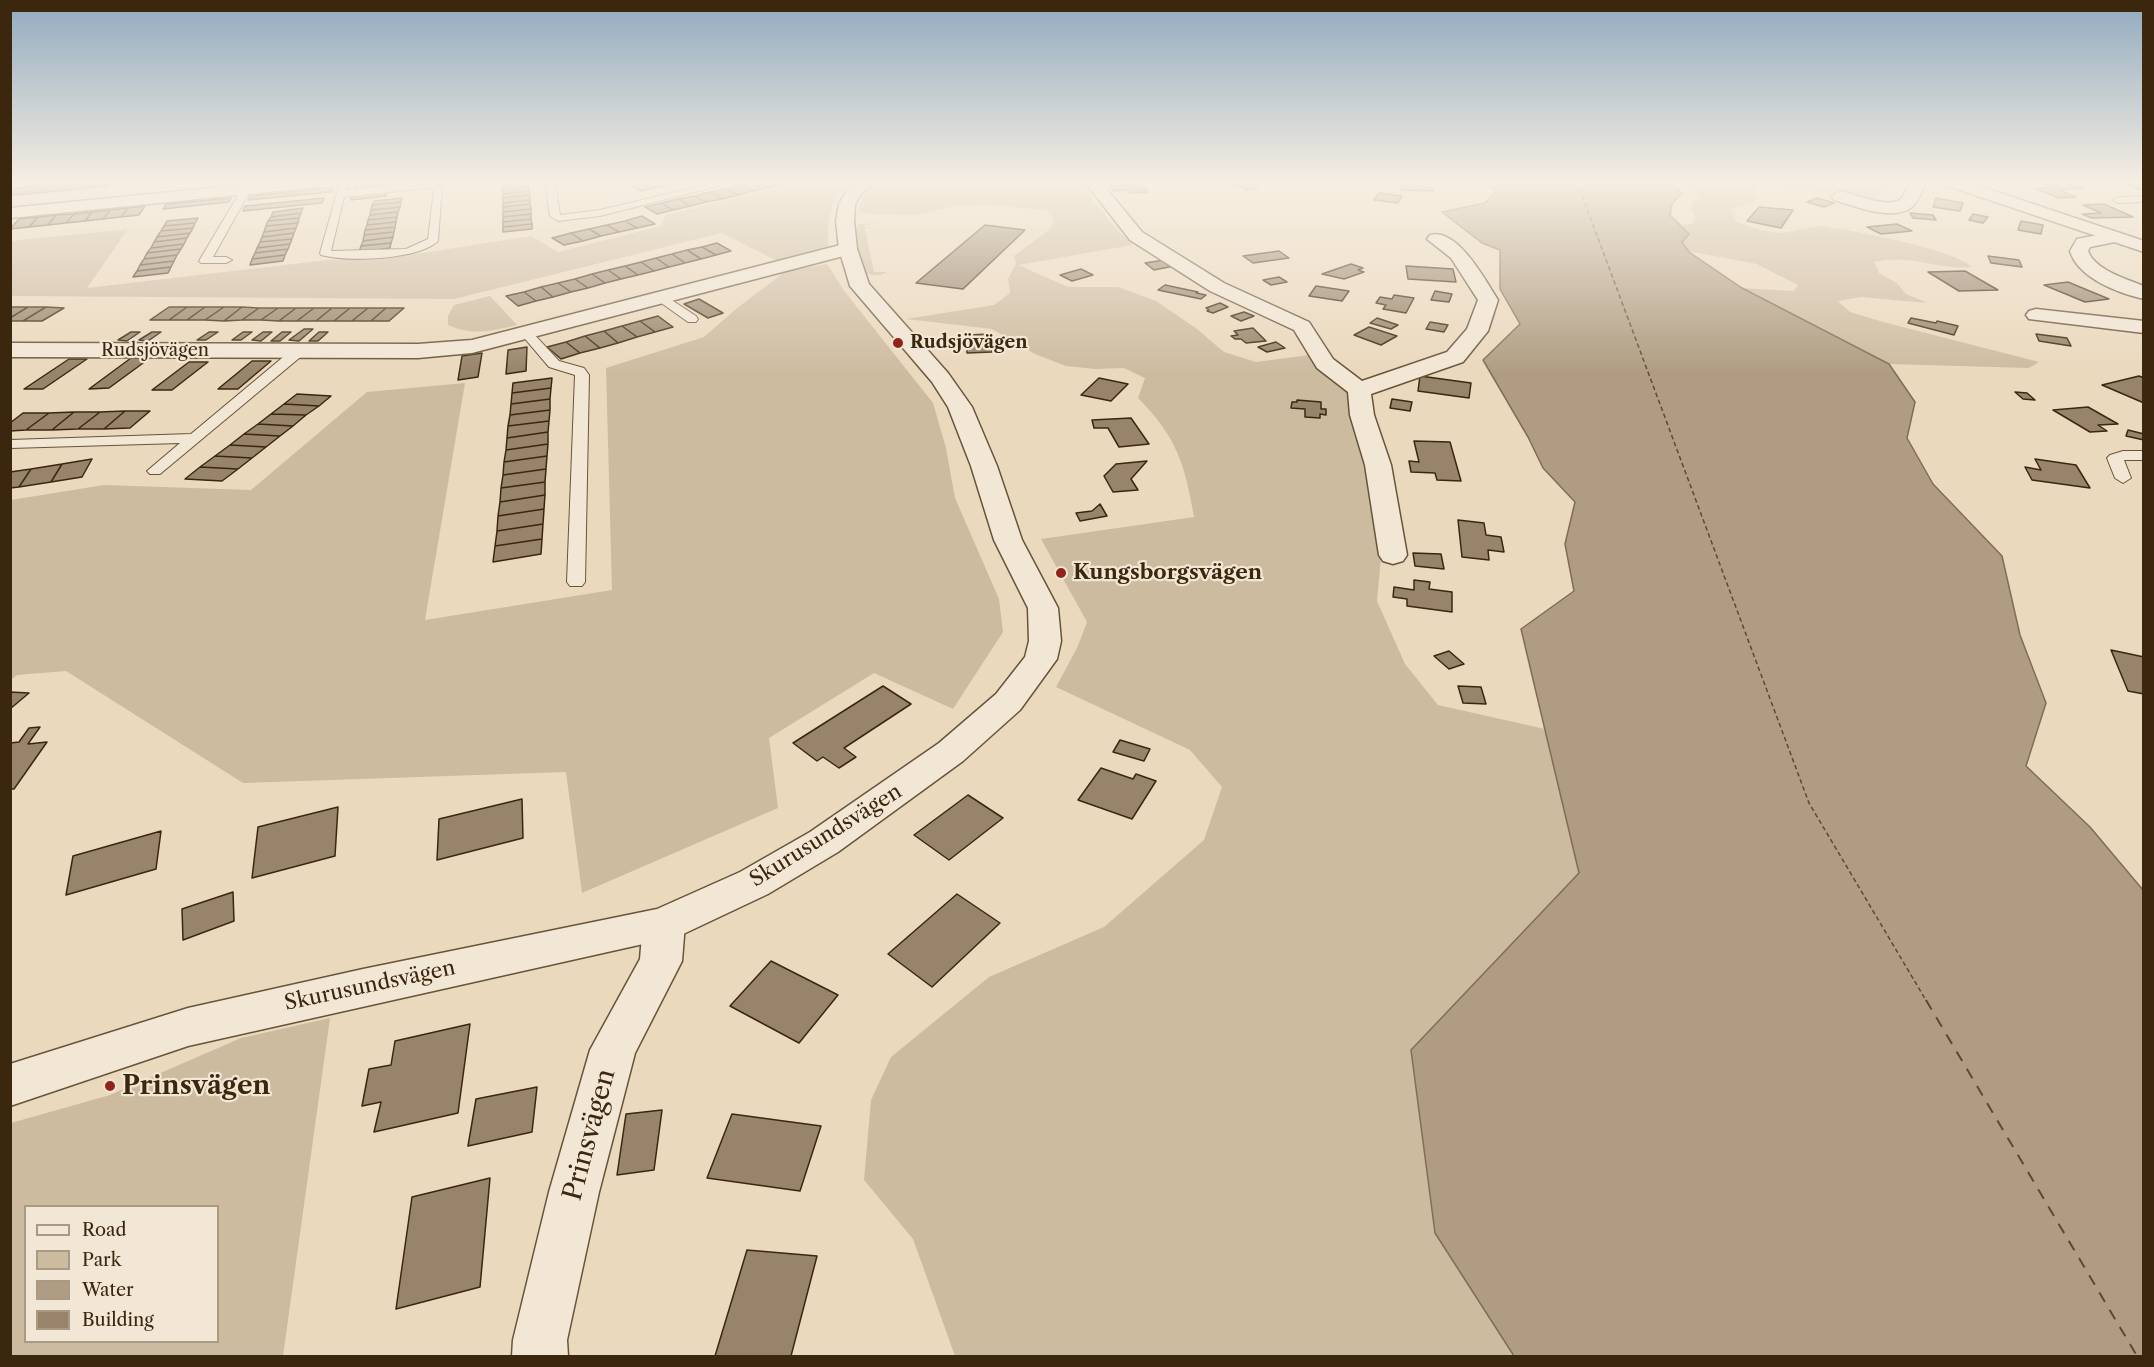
<!DOCTYPE html>
<html>
<head>
<meta charset="utf-8">
<style>
  body { margin:0 }
  #map { position:relative; width:2154px; height:1367px; overflow:hidden; background:#ebd9be; font-family:"Libre Caslon Text",serif }
  canvas { display:block }
  .frame { position:absolute; inset:0; border:12px solid #3b270e; pointer-events:none }
  .legend { position:absolute; left:24px; top:1205px; width:195px; height:138px; box-sizing:border-box; background:#f2e6d5; border:2px solid #a99a85; margin:0; padding:8px 10px; list-style:none; font-size:18px; color:#3b270e }
  .legend li { display:flex; align-items:center; gap:12px; height:30px }
  .legend b { width:30px; border:2px solid #a99a85 }
</style>
</head>
<body>
<div id="map">
<canvas width="2154" height="1367"></canvas>
<div class="frame"></div>
<ul class="legend">
<li><b style="height:8px;background:#f2e6d5"></b>Road</li>
<li><b style="height:16px;background:#cdbba0"></b>Park</li>
<li><b style="height:16px;background:#af9c82"></b>Water</li>
<li><b style="height:16px;background:#97846a"></b>Building</li>
</ul>
</div>
<script>
const context = document.querySelector('canvas').getContext('2d');
context.lineJoin = 'round';
function fillPath(path, color) { context.fillStyle = color; context.fill(path, 'evenodd'); }
function trace(path, color, width, dash) { context.strokeStyle = color; context.lineWidth = width; context.lineCap = dash ? 'butt' : 'round'; context.setLineDash(dash || []); context.stroke(path); }
function drawText(font, color, halo, rows, align = 'center') {
  context.font = font + ' "Libre Caslon Text",serif'; context.lineWidth = 4.5; context.setLineDash([]); context.textBaseline = 'middle'; context.strokeStyle = halo; context.fillStyle = color; for (const [text, x, y, turn = 0] of rows) {
    context.save(); context.translate(x, y); context.rotate((+turn || 0) * Math.PI / 180); context.textAlign = isNaN(turn) ? turn : align; if (halo) context.strokeText(text, 0, 0); context.fillText(text, 0, 0); context.restore();
  }
}
const green = new Path2D(`
  M791 182H852C828 200 828 218 828 247L777 261 722 233 454 299 11 296V241L128 229 87 288 328 260 391 258 531 236 558 252 661 226 666 215 791 185Z
  M876 182H1082C1095 206 1113 226 1133 245L1018 265 1068 287H1118L1156 301 1197 329 1224 352 1256 362 1309 355 1318 366 1349 390 1381 557 1377 601 1405 664 1438 705 1545 729 1579 873 1411 1050 1435 1233 1514 1356H955L913 1239 864 1180 871 1100 891 1057 989 977 1104 927 1204 840 1222 787 1190 750 1056 687 1077 648 1087 622 1041 539 1194 517C1185 465 1177 437 1138 398L1145 378 1124 368 1095 369 1066 366 1035 354 992 329 906 319 994 305 1010 293 1008 279 1016 264 1014 256 1051 228 1054 219 1045 210 986 205 955 206 918 215 868 214 858 210 866 191Z
  M1684 182H1895L1873 200 1858 199 1831 192H1816L1757 182 1754 185 1756 199 1752 203 1731 210 1736 222C1752 227 1772 235 1788 232 1800 230 1810 227 1822 226 1854 231 1951 248 1972 267 1938 271 1912 253 1874 262L1879 273 1897 283 1906 294 1928 303 1861 297 1838 301 1850 312 1887 323 2039 362 2029 368 1889 364 1742 288 1794 291 1798 285 1757 264 1688 251 1682 242 1679 225 1692 224 1696 217 1691 209V203L1700 197Z
  M877 223 864 225 874 272H887C880 277 871 276 864 272L853 233 859 224Z
  M827 264 845 292 933 403 946 448 955 498 999 599 1003 632 953 709 874 673 769 738 778 808 582 893 566 772 243 783 66 671 17 675 11 680V500L104 485 251 490 367 392 465 383 425 620 612 590 606 368 704 337 736 309 786 271Z
  M490 296 517 325C492 331 473 336 448 325V316L454 305Z
  M330 1018 283 1356H11V1123L110 1095 241 1038ZM218 1206V1342H26V1206Z`);
const water = new Path2D(`
  M1482 182H1669L1682 193 1672 204 1670 215 1689 234 1682 242 1689 252 1742 288 1889 364 1915 402 1907 438 1933 484 2002 556 2020 635 2046 703 2026 766 2090 827 2143 890V1356H1514L1435 1233 1411 1050 1579 873 1521 629 1574 591 1565 544 1575 502 1543 468 1528 437 1483 360 1520 324 1500 289V250L1482 243 1442 212 1485 203 1496 191Z`);
const ferryFar1 = new Path2D(`
  M1577 182 1809 803 1927 1002`);
const ferry = new Path2D(`
  M1926 1000 2137 1356`);
const building = new Path2D(`
  M75 182 68 190 48 192 55 184Z
  M75 182H93L88 188 68 190Z
  M93 182H111L108 186 88 188Z
  M389 182H424L354 189 356 185Z
  M529 182V186L503 189V185Z
  M645 182 655 188 641 191 630 184Z
  M645 182H664L669 185 655 188Z
  M757 182H778L784 184 769 188Z
  M757 182 769 188 753 191 741 185Z
  M1252 182 1257 189 1245 190 1243 187H1237L1234 183Z
  M1404 182H1421L1423 187H1432L1434 191 1401 190 1400 186H1405Z
  M2039 182H2065L2083 188 2059 190 2076 197 2059 198 2034 188 2052 187Z
  M2124 182H2144V190H2140Z
  M55 184 48 192 28 194 35 186Z
  M1142 184 1148 192 1129 193 1127 190 1114 191 1110 186Z
  M741 185 753 191 738 195 726 189Z
  M35 186 28 194 10 195 16 188Z
  M529 186V191L503 194V189Z
  M333 187 331 192 248 200 250 196Z
  M726 189 738 195 722 199 710 192Z
  M529 191 530 195 503 198V194Z
  M387 192 386 196 351 200 352 195Z
  M710 192 722 199 706 202 694 196Z
  M1379 193 1402 196 1398 203 1374 200Z
  M530 195V200L503 203V198Z
  M694 196 706 202 690 206 678 199Z
  M231 198 229 202 163 209 166 204Z
  M324 198 322 203 243 211 245 206Z
  M402 198 401 202 372 205 374 201Z
  M1817 198 1834 203 1824 207 1807 202Z
  M1936 198 1963 203 1960 211 1933 207Z
  M678 199 690 206 673 210 662 203Z
  M530 200V204L503 207V203Z
  M401 202 400 207 371 210 372 205Z
  M662 203 673 210 657 214 645 207Z
  M530 204 531 209 503 212V207Z
  M2104 204 2133 217 2092 218 2082 214 2101 213 2083 205Z
  M145 206 139 215 121 217 128 208Z
  M400 207 398 212 370 215 371 210Z
  M1759 207 1793 210 1781 228 1747 221Z
  M128 208 121 217 103 219 110 210Z
  M303 208 301 213 271 217 273 212Z
  M531 209V214L503 217V212Z
  M110 210 103 219 85 221 92 212Z
  M92 212 85 221 66 223 74 214Z
  M398 212 397 217 368 220 370 215Z
  M301 213 299 218 268 221 271 217Z
  M1910 213 1933 215 1936 220 1913 218Z
  M74 214 66 223 48 225 56 215Z
  M531 214V219L503 222V217Z
  M1973 214 1988 217 1983 223 1969 220Z
  M56 215 48 225 29 227 38 217Z
  M642 216 655 224 637 228 625 221Z
  M38 217 29 227 10 229 19 219Z
  M397 217 396 222 367 225 368 220Z
  M198 218 195 223 164 226 167 221Z
  M299 218 298 223 266 226 268 221Z
  M531 219 532 224 503 227V222Z
  M625 221 637 228 619 232 607 225Z
  M2021 221 2043 225 2041 234 2018 230Z
  M396 222 395 227 365 230 367 225Z
  M195 223 193 228 161 231 164 226Z
  M298 223 296 228 264 232 266 226Z
  M532 224V229L503 232V227Z
  M1897 224 1912 231 1881 234 1867 227Z
  M607 225 619 232 601 236 589 229Z
  M985 225 1025 230 963 289 916 283Z
  M395 227 394 232 364 235 365 230Z
  M193 228 190 233 157 237 161 231Z
  M296 228 294 233 262 237 264 232Z
  M589 229 601 236 583 241 571 233Z
  M394 232 393 237 363 241 364 235Z
  M190 233 187 238 154 242 157 237Z
  M294 233 292 239 260 242 262 237Z
  M571 233 583 241 564 245 552 238Z
  M393 237 391 243 361 246 363 241Z
  M187 238 184 244 151 248 154 242Z
  M292 239 290 244 257 248 260 242Z
  M391 243 390 248 359 252 361 246Z
  M717 243 731 251 716 255 702 247Z
  M184 244 181 249 147 253 151 248Z
  M290 244 288 249 255 253 257 248Z
  M702 247 716 255 701 259 687 250Z
  M181 249 177 255 144 259 147 253Z
  M288 249 285 255 252 259 255 253Z
  M687 250 701 259 685 263 672 254Z
  M1279 251 1289 258 1253 263 1243 256Z
  M672 254 685 263 669 267 656 258Z
  M177 255 174 261 140 265 144 259Z
  M285 255 283 261 250 265 252 259Z
  M1988 256 2019 260 2022 267 1991 263Z
  M656 258 669 267 654 271 641 262Z
  M1164 260 1174 266 1154 270 1145 263Z
  M174 261 171 267 137 271 140 265Z
  M641 262 654 271 638 275 625 266Z
  M1351 264 1363 268 1358 270 1364 272 1344 279 1322 274Z
  M625 266 638 275 621 279 608 270Z
  M1406 266 1453 269 1456 282 1408 279Z
  M171 267 168 273 133 277 137 271Z
  M1081 269 1093 275 1072 281 1060 275Z
  M608 270 621 279 605 283 592 274Z
  M1965 271 1998 290 1959 291 1928 272Z
  M592 274 605 283 588 288 575 279Z
  M1279 277 1287 282 1271 285 1263 280Z
  M575 279 588 288 571 292 558 283Z
  M2068 282 2109 299 2085 302 2044 285Z
  M558 283 571 292 553 297 541 287Z
  M1165 285 1198 292 1196 293 1206 295 1201 299 1158 290Z
  M1316 286 1349 291 1342 301 1309 296Z
  M541 287 553 297 536 301 524 292Z
  M1435 291 1452 294 1449 302 1431 300Z
  M524 292 536 301 518 306 506 296Z
  M1394 295 1414 298 1406 313 1383 309 1386 305 1376 303 1380 297 1392 299Z
  M699 299 723 313 708 318 684 304Z
  M1220 303 1228 307 1213 313 1207 311 1209 310 1206 308Z
  M10 307H28L10 318Z
  M28 307H46L23 321H10V318Z
  M46 307 64 308 42 321H23Z
  M169 307H187L169 320H150Z
  M187 307H205L187 320H169Z
  M205 307H224L205 320H187Z
  M224 307H242L224 321 205 320Z
  M242 307 259 308 242 320 224 321Z
  M259 308H278L261 320H242Z
  M278 308H296L279 321 261 320Z
  M296 308H314L297 321H279Z
  M314 308H332L316 321H297Z
  M332 308H350L334 321H316Z
  M350 308H368L352 321H334Z
  M368 308H386L371 321H352Z
  M386 308H404L389 321H371Z
  M1244 312 1254 316 1241 321 1231 316Z
  M658 316 673 327 655 332 640 321Z
  M1377 318 1398 325 1391 329 1370 323Z
  M1911 318 1936 323 1937 321 1958 326 1954 335 1908 323Z
  M640 321 655 332 637 337 622 326Z
  M1430 322 1448 325 1444 332 1426 329Z
  M622 326 637 337 618 343 604 331Z
  M1369 327 1397 336 1381 345 1354 335Z
  M1253 328 1266 341 1246 343 1241 339H1235L1231 336 1238 335 1234 331Z
  M304 329H313L299 341 289 340Z
  M604 331 618 343 600 348 585 336Z
  M131 332H140L127 341 118 340Z
  M152 332H161L148 341 139 340Z
  M209 332H218L206 340H197Z
  M243 332H252L241 340H232Z
  M263 332H272L261 341 252 340Z
  M282 332H291L280 341H271Z
  M319 332H328L318 341H309Z
  M991 334 992 352 967 353V335Z
  M2036 334 2067 338 2071 346 2039 341Z
  M585 336 600 348 580 353 566 342Z
  M566 342 580 353 561 359 547 347Z
  M1276 342 1285 348 1267 352 1258 347Z
  M527 347 526 371 506 374 508 350Z
  M482 353 478 377 458 380 462 356Z
  M131 358H150L109 388 89 389Z
  M69 359H87L43 389H24Z
  M252 361H271L238 389H218Z
  M189 362H208L172 390H152Z
  M1420 376 1471 383 1469 398 1418 391Z
  M2139 376 2144 378V403L2102 385Z
  M552 378 551 388 512 393 513 383Z
  M1099 378 1128 384 1111 401 1081 395Z
  M551 388 550 399 511 404 512 393Z
  M2015 392 2027 393 2035 400 2023 399Z
  M297 394 331 396 319 406 284 404Z
  M550 399V410L510 415 511 404Z
  M1392 399 1412 402 1410 411 1390 408Z
  M1297 400 1321 402V409H1326V415L1320 414V418L1305 417V409L1291 408 1292 402H1297Z
  M284 404 319 406 306 415 271 414Z
  M2088 407 2118 424 2098 425 2107 431 2090 432 2053 410Z
  M550 410 549 421 508 426 510 415Z
  M125 411 104 429H78L100 412Z
  M125 411H150L130 428 104 429Z
  M74 412 52 430H26L49 413Z
  M74 412H100L78 429 52 430Z
  M23 413H49L26 430 10 431V423Z
  M271 414 306 415 293 426 258 424Z
  M1131 418 1149 444 1119 447 1108 428H1094L1092 420Z
  M549 421 548 432 507 438 508 426Z
  M258 424 293 426 280 436 244 434Z
  M2128 430 2144 434V440L2126 436Z
  M548 432V444L506 450 507 438Z
  M244 434 280 436 266 447 230 445Z
  M1414 441 1450 442 1461 481 1437 480 1435 473 1411 472 1409 461 1419 462Z
  M548 444 547 456 504 462 506 450Z
  M230 445 266 447 252 458 215 456Z
  M215 456 252 458 238 469 200 467Z
  M547 456 546 469 503 475 504 462Z
  M92 459 82 477 51 482 62 464Z
  M2035 459 2076 465 2090 488 2032 480 2025 467 2041 470Z
  M1147 461 1131 479 1138 490 1113 492 1104 476 1116 464Z
  M62 464 51 482 19 487 31 469Z
  M200 467 238 469 222 481 185 479Z
  M31 469 19 487 10 488V472Z
  M546 469 545 482 501 488 503 475Z
  M545 482V495L500 502 501 488Z
  M545 495 544 509 498 516 500 502Z
  M1100 504 1107 516 1080 521 1076 513 1092 511Z
  M544 509 543 524 497 531 498 516Z
  M1458 520 1484 523 1486 535 1501 537 1504 552 1488 550 1489 560 1462 557Z
  M543 524 542 539 495 546 497 531Z
  M542 539 541 554 493 562 495 546Z
  M1413 553 1441 554 1444 569 1415 566Z
  M1414 580 1430 582 1429 589 1452 592V612L1407 606V599L1393 597 1394 587 1414 590Z
  M2111 650 2144 657V694L2128 691Z
  M1449 651 1464 664 1449 669 1434 656Z
  M883 686 911 704 844 748 856 757 839 768 823 757 817 761 793 743Z
  M1458 686 1481 687 1486 704 1463 703Z
  M10 692 29 693 10 709Z
  M40 727 28 744 47 742 14 789H10V743L19 742 29 728Z
  M1120 740 1150 749 1144 761 1113 752Z
  M1101 768 1133 779 1136 774 1156 781 1132 819 1078 800Z
  M968 795 1003 818 949 860 914 835Z
  M522 799 523 838 437 860 439 819Z
  M338 807 335 856 252 878 258 827Z
  M161 831 156 869 66 895 73 856Z
  M233 892 234 921 183 940 182 909Z
  M957 894 1000 923 932 987 888 954Z
  M771 961 838 995 799 1043 730 1006Z
  M470 1024 458 1113 374 1132 381 1102 362 1106 369 1069 391 1065 395 1041Z
  M537 1087 532 1132 468 1146 476 1099Z
  M662 1110 654 1170 617 1175 626 1114Z
  M732 1114 821 1126 800 1191 707 1178Z
  M490 1178 480 1287 396 1309 412 1197Z
  M747 1250 817 1256 791 1356H715Z`);
const service = new Path2D(`
  M340 182H350L346 190 427 182 442 186 438 241C418 260 348 262 321 255L320 253ZM427 188 434 190 428 239 406 249 331 251 344 197Z
  M545 182H555L560 215 600 210 718 182H734L600 216 558 221 550 216Z
  M243 187 251 189 213 257H226L232 260 226 263H201L199 261Z
  M2144 196V202L2118 203 2113 200 2118 197Z
  M661 293 696 316 698 319 696 322H688L657 300 655 297Z
  M527 330 531 331 559 361 584 368 589 375 585 582 582 586H570L567 582 575 375 549 367 521 334Z
  M299 347 304 348 305 351 304 354 160 474H150L147 471 180 443 10 448V440L191 434 294 348Z
  M2123 451H2144V460H2124L2131 478 2123 483 2115 478 2107 458 2110 455Z`);
const minor = new Path2D(`
  M270 182H325L317 187 10 218V208Z
  M1085 182H1101L1142 232 1224 283 1309 322 1333 359 1362 381 1447 352 1467 329 1478 300 1451 258 1427 239 1430 235C1458 228 1485 280 1498 300L1488 331 1463 362 1371 394 1374 415 1391 465 1407 555 1403 561 1393 564 1383 561 1379 555 1365 465 1350 415 1348 392 1317 368 1294 330 1210 291 1130 240Z
  M1910 182H1926C1922 190 1919 201 1912 207 1892 222 1855 206 1834 200L1832 196 1840 191C1854 194 1888 209 1901 199 1905 195 1907 187 1910 182Z
  M1943 182H1967L2144 241V252L1945 185Z
  M848 243 855 245 857 249 855 253 472 353 418 358 10 357V343L418 344 472 340Z
  M2036 309 2144 321V333L2029 319 2026 315 2029 311Z
  M664 908 679 912 685 924 682 961 635 1053 599 1192 567 1340 568 1356H512L513 1340 549 1192 590 1050 640 959 643 924 649 912Z`);
const tertiary = new Path2D(`
  M857 182H875L861 194 855 204 854 221 857 249 869 284 948 373 972 407 997 466 1022 540 1058 608 1061 641 1057 659 1020 710 963 761 838 852 768 894 679 936 188 1046 10 1106V1064L188 1008 363 969 657 909 740 872 810 832 939 743 996 694 1025 657 1029 641 1028 608 994 540 971 466 948 407 932 382 850 286 839 249 836 221 839 204 849 187Z
  M2114 232 2120 233 2123 237 2120 241 2090 247 2088 251C2095 270 2126 279 2144 286V299C2118 293 2078 278 2070 251L2077 239Z`);
const markers = [
  [898,343,6,"#8f2418"],
  [1061,573,6,"#8f2418"],
  [110,1086,6,"#8f2418"]
];
const farPoinames = [
  ["Rudsjövägen",910,343]
];
const farStreetnames = [
  ["Rudsjövägen",155,351]
];
const poiNames = [
  ["Kungsborgsvägen",1073,573]
];
const streetNames = [
  ["Skurusundsvägen",826,836,-32],
  ["Skurusundsvägen",370,986,-12]
];
const nearPoinames = [
  ["Prinsvägen",122,1086]
];
const nearStreetnames = [
  ["Prinsvägen",590,1135,-75]
];
fillPath(green, '#cdbba0');
fillPath(water, '#af9c82');
trace(water, '#816d54', 1.5);
trace(ferryFar1, '#5e4a31', 1.5, [4.5, 3]);
trace(ferry, '#5e4a31', 2, [11, 9]);
fillPath(building, '#97846a');
trace(building, '#3b270e', 1.5);
trace(service, '#67543a', 2);
trace(minor, '#67543a', 3);
trace(tertiary, '#67543a', 3);
fillPath(service, '#f2e6d5');
fillPath(minor, '#f2e6d5');
fillPath(tertiary, '#f2e6d5');
const sky = context.createLinearGradient(0, 0, 0, 373);
sky.addColorStop(0, '#91aabf');
sky.addColorStop(0.49, '#f6eee2');
sky.addColorStop(1, '#f6eee200');
context.fillStyle = sky;
context.fillRect(0, 0, 2154, 373);
for (const [x, y, r, color] of markers) { const dot = new Path2D(); dot.arc(x, y, r, 0, 2 * Math.PI); context.fillStyle = color; context.fill(dot); trace(dot, '#f2e6d5', 2); }
drawText('bold 18px', '#3b270e', '#f2e6d5', farPoinames, 'left');
drawText('18px', '#3b270e', '#f2e6d5', farStreetnames);
drawText('bold 21px', '#3b270e', '#f2e6d5', poiNames, 'left');
drawText('21px', '#3b270e', '#f2e6d5', streetNames);
drawText('bold 26px', '#3b270e', '#f2e6d5', nearPoinames, 'left');
drawText('26px', '#3b270e', '#f2e6d5', nearStreetnames);
</script>
</body>
</html>
